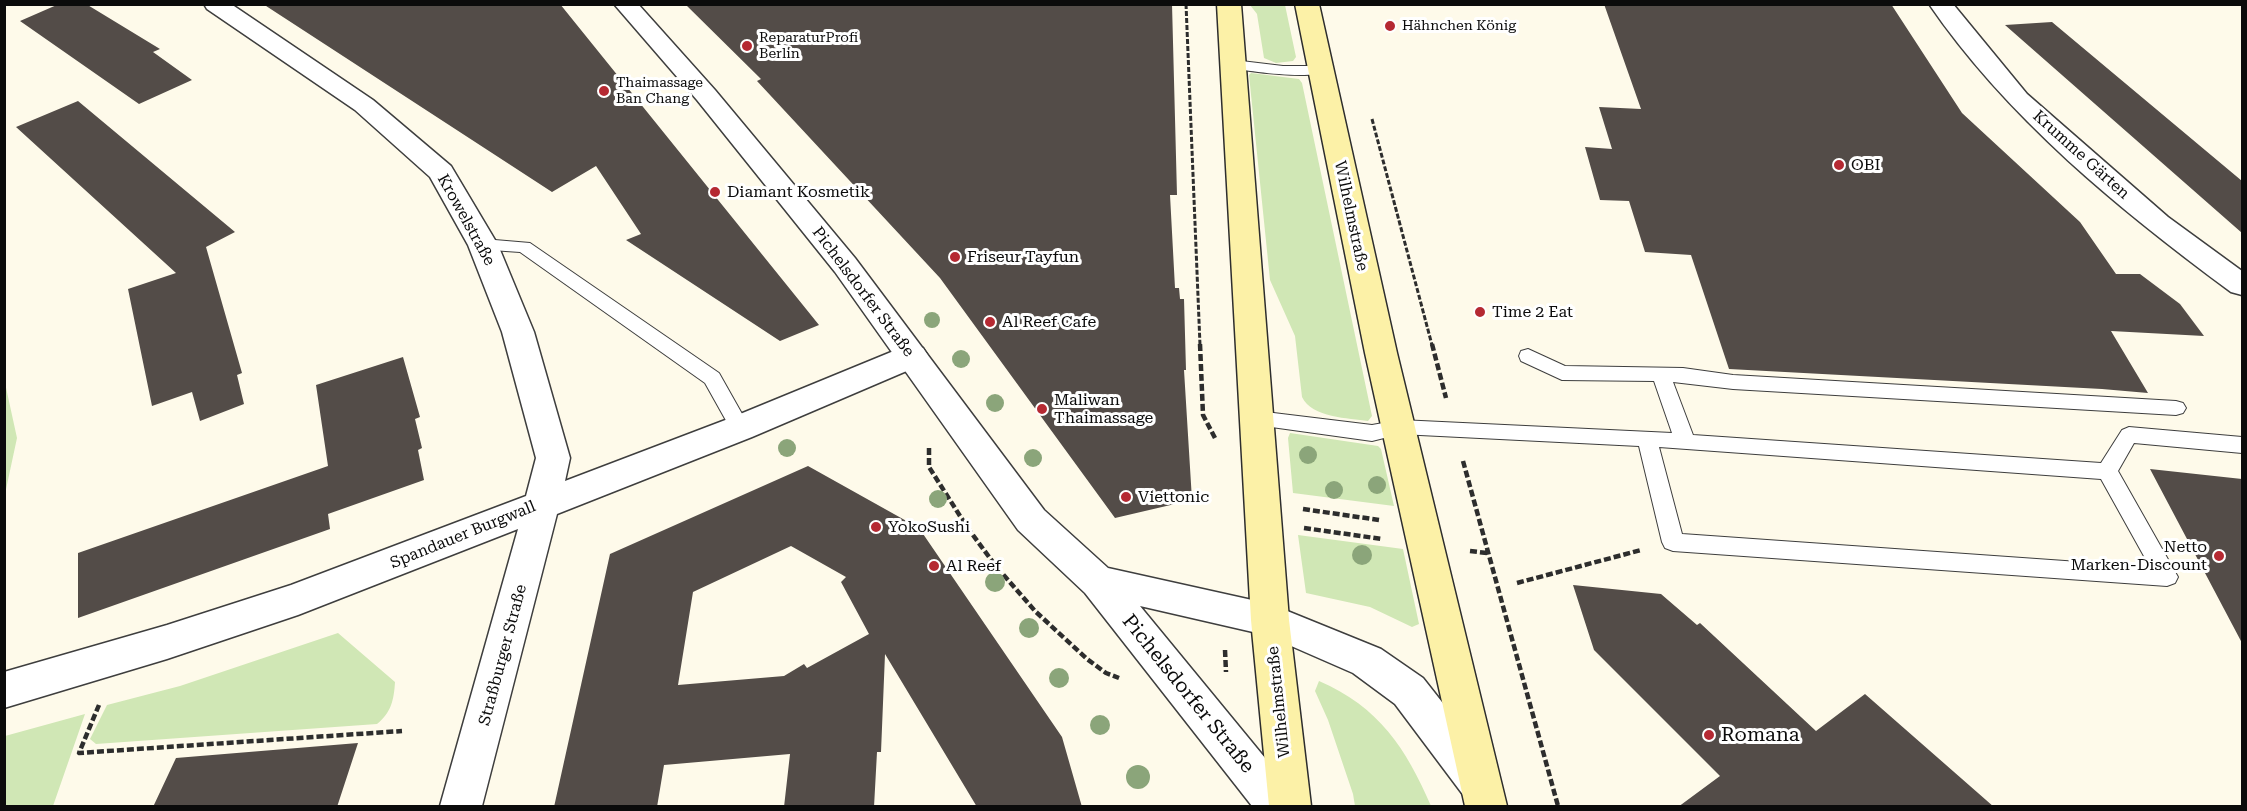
<!DOCTYPE html>
<html>
<head>
<meta charset="utf-8">
<style>
  body { margin:0 }
  #map { position:relative; width:2247px; height:811px; overflow:hidden; background:#fefaea; font-family:"Roboto Serif",serif }
  canvas { display:block }
  .frame { position:absolute; inset:0; border:6px solid #0b0b0b; pointer-events:none }
</style>
</head>
<body>
<div id="map">
<canvas width="2247" height="811"></canvas>
<div class="frame"></div>
</div>
<script>
const context = document.querySelector('canvas').getContext('2d');
context.lineJoin = 'round';
function fillPath(path, color) { context.fillStyle = color; context.fill(path, 'evenodd'); }
function trace(path, color, width, dash) { context.strokeStyle = color; context.lineWidth = width; context.lineCap = dash ? 'butt' : 'round'; context.setLineDash(dash || []); context.stroke(path); }
function drawText(font, color, halo, rows, align = 'center') {
  context.font = font + ' "Roboto Serif",serif'; context.lineWidth = 6; context.setLineDash([]); context.textBaseline = 'middle'; context.strokeStyle = halo; context.fillStyle = color; for (const [text, x, y, turn = 0] of rows) {
    context.save(); context.translate(x, y); context.rotate((+turn || 0) * Math.PI / 180); context.textAlign = isNaN(turn) ? turn : align; if (halo) context.strokeText(text, 0, 0); context.fillText(text, 0, 0); context.restore();
  }
}
const green = new Path2D(`
  M1250 5H1285L1296 57 1293 61 1276 63 1264 58 1257 14Z
  M1251 73 1299 79 1302 83 1372 416 1368 421C1349 418 1312 418 1302 397L1295 336 1270 280 1249 75Z
  M5 383 17 438 5 494 4 383Z
  M1290 433 1378 446 1381 449 1394 506 1293 493 1288 438Z
  M1298 535 1403 549 1419 624 1412 627 1370 607 1306 593Z
  M338 633 395 682C394 700 391 713 377 724L96 744 90 739 107 705 180 686Z
  M1319 681C1379 707 1406 748 1431 806H1355L1353 794 1328 720 1315 691Z
  M85 714 53 806H5V736Z`);
const building = new Path2D(`
  M59 4H86L160 49 153 52 192 80 139 104 20 21Z
  M263 4H560L819 325 780 341 626 240 641 234 596 166 552 192Z
  M685 4H1172L1177 195H1170L1175 288H1179L1180 299H1184L1186 370H1184L1192 500 1115 518 940 278 757 81 761 79Z
  M1604 4H1891L1962 113 2080 222 2116 274H2140L2180 304 2204 336 2111 331 2148 393 2102 389 1729 369 1691 255 1645 252 1629 201 1600 200 1585 147 1612 149 1599 107 1641 109Z
  M2052 22 2242 181V233L2005 25Z
  M78 101 235 232 206 247 242 373 237 375 244 404 200 421 192 392 152 406 128 289 176 273 16 127Z
  M403 357 420 417 415 419 422 448 418 450 424 480 328 514 330 529 78 618V553L328 466 316 385Z
  M808 466 919 528 1062 737 1082 807H977L885 654 881 752H877L874 807H784L790 754 664 765 657 807H554L610 554ZM791 546 846 577 841 582 869 634 807 668 804 664 784 676 678 685 693 592Z
  M2150 469 2242 479V643Z
  M1573 585 1661 594 1697 625 1700 623 1816 731 1865 694 1994 807H1678L1720 776 1594 650Z
  M358 743 337 807H153L176 758Z`);
const pathFar1 = new Path2D(`
  M1186 4 1200 345
  M1372 119 1432 345`);
const path = new Path2D(`
  M1200 344 1203 415 1215 438
  M1432 344 1446 398
  M929 448V467L967 527 995 565 1035 611 1087 659 1106 673 1119 678
  M1463 461 1558 806
  M1303 509 1379 520
  M1304 528 1382 539
  M1470 551 1487 553
  M1517 583 1641 550
  M1225 650 1226 672
  M99 705 79 753 402 731`);
const service = new Path2D(`
  M1233 60 1283 66H1319L1326 70C1316 81 1244 71 1228 67L1226 64Z
  M483 239 530 243 719 373 750 428 747 433 740 435 733 433 705 383 520 252 477 249 474 245 477 241Z
  M1528 349 1565 366 1683 368 1733 375 2176 401 2183 403 2186 408 2183 413 2176 415 1733 389 1673 382 1693 435 2101 463 2122 430 2129 427 2242 437V453L2134 443 2118 471 2178 577 2175 583 2167 586 1673 551 1665 548 1662 542 1639 446 1400 434 1372 441 1257 425 1250 423 1247 418 1250 413 1257 411 1372 425 1400 420 1672 433 1654 381 1562 380 1521 361 1519 356 1521 351ZM1659 447 2101 479 2150 567 1682 534Z`);
const minor = new Path2D(`
  M204 4H231L373 100 451 166 498 245 534 332 570 458 565 481 728 419 901 348 912 345 923 348 928 356 923 364 752 437 557 514 482 806H440L518 529 298 615 167 659 4 708V672L167 625 291 585 526 496 536 458 502 332 468 245 430 177 355 110 207 9Z
  M1929 4H1953L2027 94 2168 217 2242 271V295L2231 292C2121 211 2007 118 1929 4Z`);
const tertiary = new Path2D(`
  M614 4H638L715 90 855 258 1044 510 1108 568 1270 604 1381 649 1423 678 1494 768 1500 782 1494 796 1479 802 1464 796 1395 704 1353 673 1266 635 1140 606 1293 792 1299 806H1252L1085 593 1018 530 835 272 697 100Z`);
const secondary = new Path2D(`
  M1217 4H1241L1289 620 1311 806H1269L1251 620Z
  M1295 4H1319L1397 353 1507 806H1465L1365 353Z`);
const trees = [
  [932,320,8],
  [961,359,9],
  [995,403,9],
  [787,448,9],
  [1308,455,9],
  [1033,458,9],
  [1377,485,9],
  [1334,490,9],
  [938,499,9],
  [1362,555,10],
  [995,582,10],
  [1029,628,10],
  [1059,678,10],
  [1100,725,10],
  [1138,777,12]
];
const markers = [
  [1390,26,6,"#b52932"],
  [747,46,6,"#b52932"],
  [604,91,6,"#b52932"],
  [1839,165,6,"#b52932"],
  [715,192,6,"#b52932"],
  [955,257,6,"#b52932"],
  [1480,312,6,"#b52932"],
  [990,322,6,"#b52932"],
  [1042,409,6,"#b52932"],
  [1126,497,6,"#b52932"],
  [876,527,6,"#b52932"],
  [2219,556,6,"#b52932"],
  [934,566,6,"#b52932"],
  [1709,735,6,"#b52932"]
];
const farPoinames = [
  ["Hähnchen König",1402,26],
  ["ReparaturProfi",759,38],
  ["Berlin",759,54],
  ["Thaimassage",616,83],
  ["Ban Chang",616,99]
];
const streetNames = [
  ["Krumme Gärten",2081,155,42],
  ["Wilhelmstraße",1351,216,78],
  ["Krowelstraße",466,220,61],
  ["Pichelsdorfer Straße",863,292,53],
  ["Spandauer Burgwall",463,535,-22],
  ["Straßburger Straße",503,655,-75],
  ["Wilhelmstraße",1279,702,-96]
];
const poiNames = [
  ["OBI",1851,165],
  ["Diamant Kosmetik",727,192],
  ["Friseur Tayfun",967,257],
  ["Time 2 Eat",1492,312],
  ["Al Reef Cafe",1002,322],
  ["Maliwan",1054,400],
  ["Thaimassage",1054,418],
  ["Viettonic",1138,497],
  ["YokoSushi",888,527],
  ["Netto",2207,547,"right"],
  ["Marken-Discount",2207,565,"right"],
  ["Al Reef",946,566]
];
const nearStreetnames = [
  ["Pichelsdorfer Straße",1188,694,51]
];
const nearPoinames = [
  ["Romana",1721,735]
];
fillPath(green, '#d0e7b5');
fillPath(building, '#534c48');
trace(service, '#3e3e3e', 2);
trace(minor, '#3e3e3e', 3);
trace(tertiary, '#3e3e3e', 3);
trace(secondary, '#2d2d2d', 3);
trace(pathFar1, '#2d2d2d', 3, [5, 2]);
trace(path, '#2d2d2d', 4.5, [7, 3]);
fillPath(service, '#fff');
fillPath(minor, '#fff');
fillPath(tertiary, '#fff');
fillPath(secondary, '#fcf1a7');
context.fillStyle = '#8ba57a';
for (const [x, y, r] of trees) { context.beginPath(); context.arc(x, y, r, 0, 2 * Math.PI); context.fill(); }
for (const [x, y, r, color] of markers) { const dot = new Path2D(); dot.arc(x, y, r, 0, 2 * Math.PI); context.fillStyle = color; context.fill(dot); trace(dot, '#fff', 2); }
drawText('14px', '#0b0b0b', '#fff', farPoinames, 'left');
drawText('16px', '#0b0b0b', '#fff', streetNames);
drawText('16px', '#0b0b0b', '#fff', poiNames, 'left');
drawText('20px', '#0b0b0b', '#fff', nearStreetnames);
drawText('20px', '#0b0b0b', '#fff', nearPoinames, 'left');
</script>
</body>
</html>
